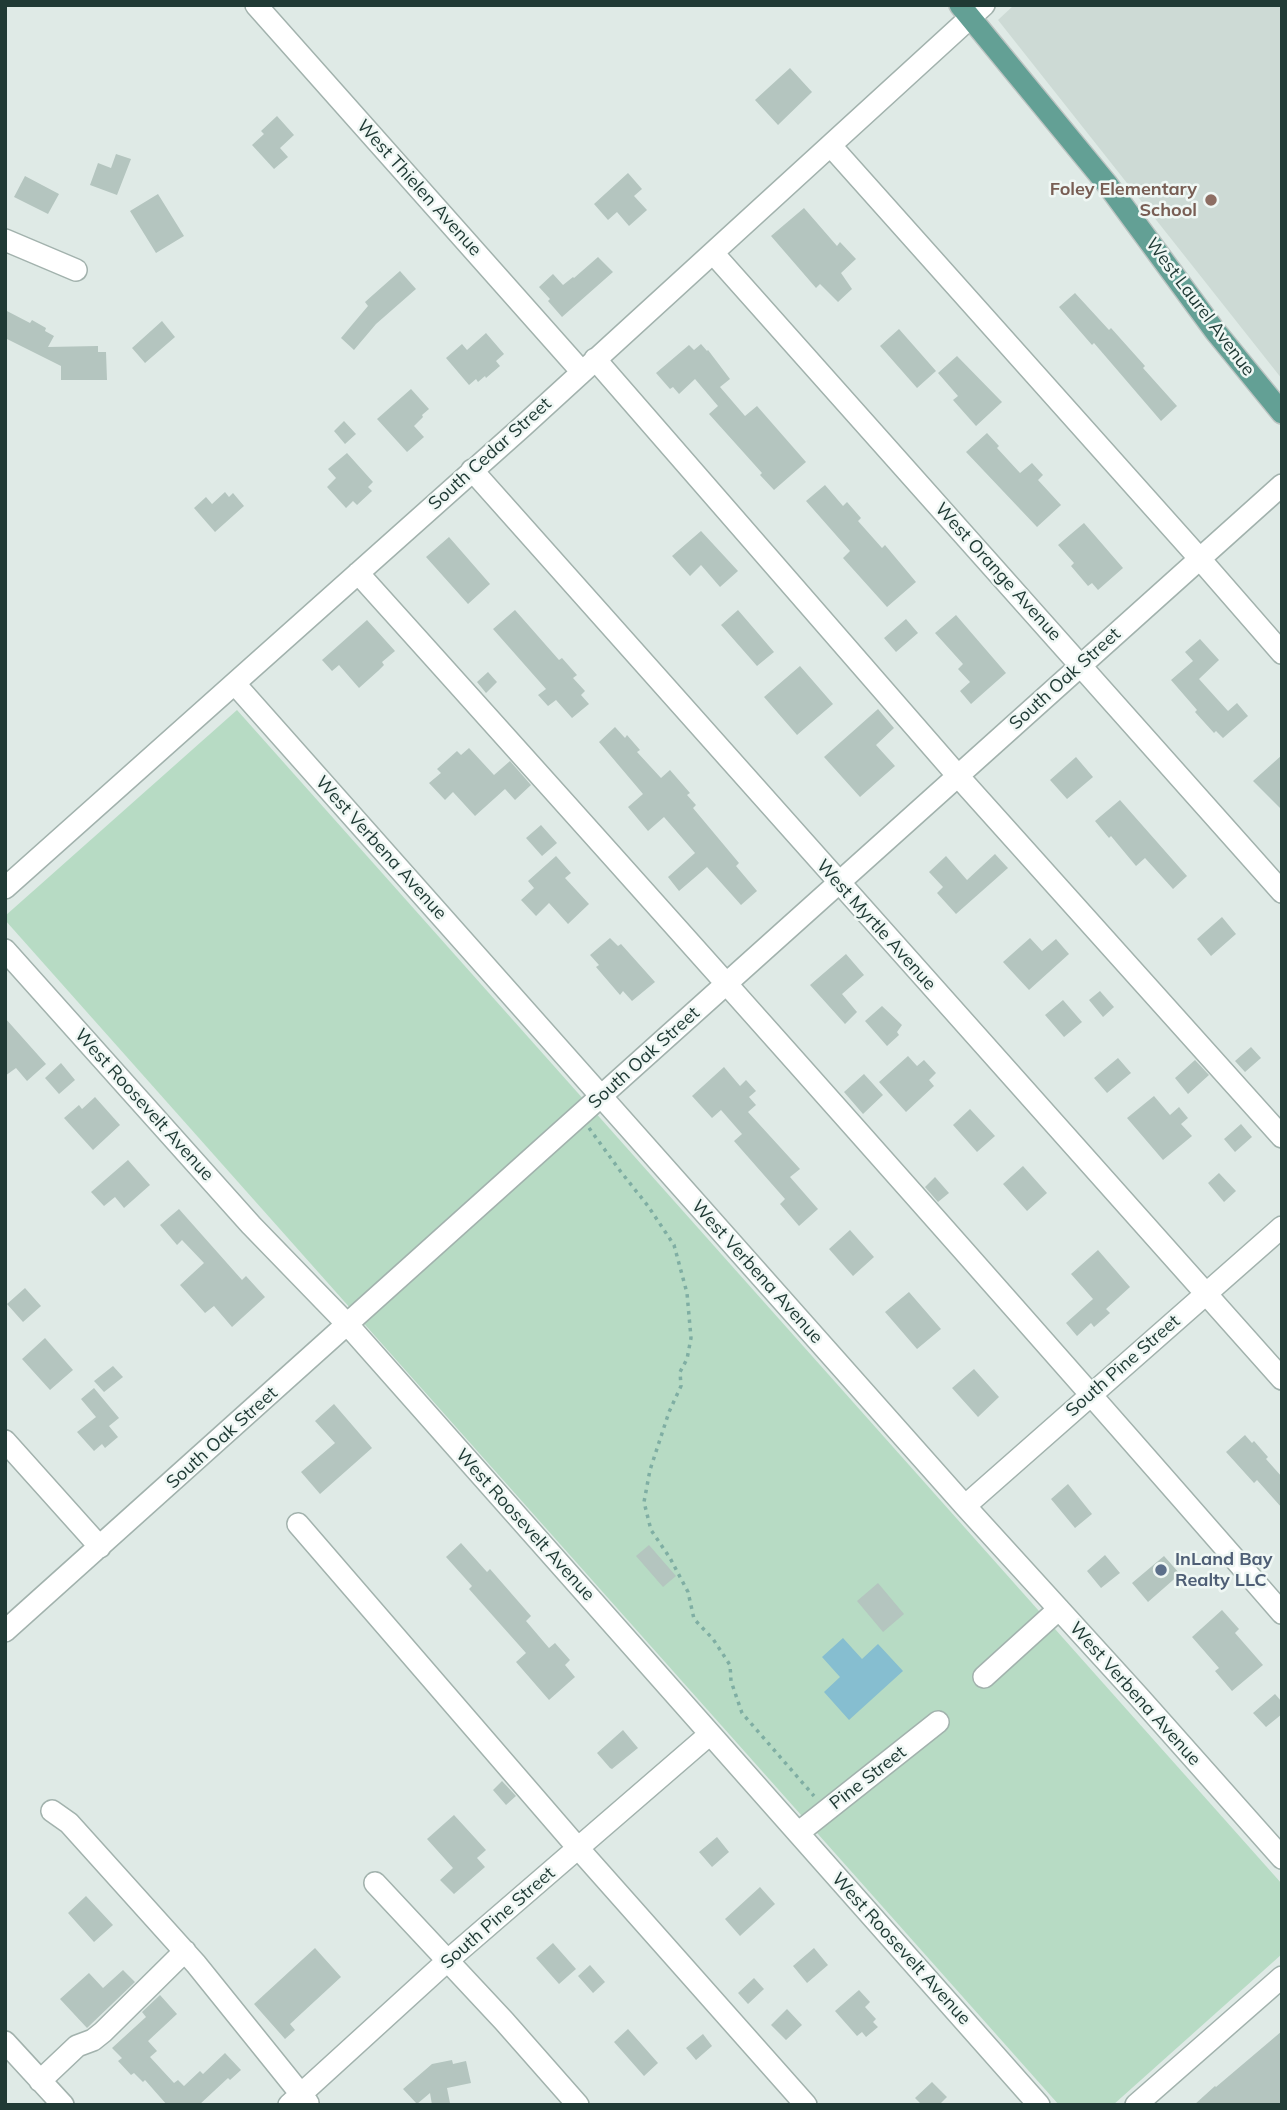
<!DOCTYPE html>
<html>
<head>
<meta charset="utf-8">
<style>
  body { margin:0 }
  #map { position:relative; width:1287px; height:2110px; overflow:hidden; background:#dfeae6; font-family:Mulish,sans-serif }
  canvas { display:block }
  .frame { position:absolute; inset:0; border:7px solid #203a35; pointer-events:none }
</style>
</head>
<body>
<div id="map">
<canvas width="1287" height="2110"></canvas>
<div class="frame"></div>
</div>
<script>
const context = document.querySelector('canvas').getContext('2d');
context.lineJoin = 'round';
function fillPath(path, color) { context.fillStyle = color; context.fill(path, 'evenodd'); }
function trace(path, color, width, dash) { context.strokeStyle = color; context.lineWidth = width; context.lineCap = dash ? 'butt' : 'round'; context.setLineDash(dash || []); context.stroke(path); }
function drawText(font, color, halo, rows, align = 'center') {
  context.font = font + ' Mulish,sans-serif'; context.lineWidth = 5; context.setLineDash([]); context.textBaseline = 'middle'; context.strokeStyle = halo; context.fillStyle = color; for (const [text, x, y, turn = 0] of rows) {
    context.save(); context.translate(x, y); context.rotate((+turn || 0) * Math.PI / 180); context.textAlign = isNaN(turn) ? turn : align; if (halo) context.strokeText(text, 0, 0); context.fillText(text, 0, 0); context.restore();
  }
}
const built = new Path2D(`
  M1014 5H1282V379L998 20Z`);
const green = new Path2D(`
  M237 710 1282 1884V1954L1113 2105H1059L5 920V916Z`);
const water = new Path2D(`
  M843 1638 862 1659 878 1644 903 1671 849 1720 824 1692 840 1677 822 1657Z`);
const building = new Path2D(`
  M790 68 812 92 778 125 755 100Z
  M277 116 294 135 280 148 288 157 274 169 252 145 264 134 261 131Z
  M116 154 131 159 117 195 90 185 98 163 111 168Z
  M628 173 642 189 634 196 647 210 629 226 617 212 608 220 594 204Z
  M25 176 59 194 48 214 14 197Z
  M158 194 184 236 156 253 130 211Z
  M804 208 837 246 840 242 856 259 841 273 852 289 838 302 820 284 816 288 771 236Z
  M598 257 613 272 562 317 548 301 550 299 539 287 553 274 563 285 573 277 574 278Z
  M400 271 416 289 376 324 354 350 341 338 368 306 365 302Z
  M1075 293 1109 330 1111 328 1145 366 1143 368 1177 406 1161 421 1094 343 1092 345 1059 307Z
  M5 310 30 323 32 320 46 328 45 331 54 336 48 347 98 346V352H106L107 380H61V366L5 338Z
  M162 321 175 337 145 363 132 348Z
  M899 329 936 371 917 388 880 346Z
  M486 333 504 354 496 361 500 366 486 378 485 376 478 382 476 379 469 385 446 358 462 344 467 350Z
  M701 344 707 351 708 350 730 379 720 387 745 416 757 406 806 462 774 490 760 475 762 473 709 414 718 406 695 379 679 394 673 387 670 389 656 373 689 345 694 350Z
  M957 356 1002 402 976 426 953 400 958 396 938 373Z
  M411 389 429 409 422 415 423 417 414 426 424 437 407 452 377 419Z
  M344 421 356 434 345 444 334 431Z
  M987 433 999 446 997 448 1020 473 1032 463 1043 475 1038 480 1061 505 1037 527 966 452Z
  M347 453 373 482 368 487 372 491 357 505 353 501 346 508 327 487 336 478 328 469Z
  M825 485 843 506 847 502 861 518 858 521 882 548 885 545 916 582 887 607 843 558 850 551 806 501Z
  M225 492 229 497 233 493 244 506 215 532 194 508 206 497 212 504Z
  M1084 523 1123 568 1098 590 1092 583 1088 586 1071 566 1074 563 1058 545Z
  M701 531 738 571 720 587 701 565 690 576 672 556Z
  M449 537 490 584 468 604 426 557Z
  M515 610 559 660 562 658 577 675 573 678 585 691 581 695 589 704 572 718 556 700 548 706 538 695 546 689 493 629Z
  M738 610 774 652 757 666 721 625Z
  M956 615 1006 673 971 704 960 691 970 682 958 669 963 664 935 633Z
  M906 619 918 633 896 652 884 638Z
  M367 620 395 651 382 662 384 665 378 671 359 688 339 665 332 671 322 660Z
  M1200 639 1219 660 1199 679 1228 711 1237 703 1248 716 1223 738 1216 731 1214 733 1195 712 1197 710 1171 680 1193 661 1185 652Z
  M800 666 833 704 797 735 764 697Z
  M488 672 497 682 486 693 477 682Z
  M878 709 894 728 876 745 895 766 860 797 824 757Z
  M615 727 625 738 627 735 640 750 637 752 661 778 670 770 690 793 687 795 696 805 693 808 739 863 736 866 757 891 741 905 707 867 679 891 668 877 695 853 664 817 648 831 628 807 643 794 599 742Z
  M469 748 494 775 510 761 531 785 515 800 505 789 475 816 453 792 445 800 429 783 441 773 437 769 457 751 461 755Z
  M1282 755V810L1253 781Z
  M1076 757 1093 777 1067 799 1050 780Z
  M1120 800 1187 876 1173 889 1145 858 1136 866 1111 836 1109 838 1095 821Z
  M541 825 557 843 542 856 526 838Z
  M995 854 1008 868 956 914 937 893 943 887 929 872 946 856 967 880Z
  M556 856 571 873 565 878 589 904 568 924 549 903 536 916 521 900 534 888 528 881Z
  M1222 917 1236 934 1211 956 1197 939Z
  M610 938 618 946 621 944 655 982 632 1001 623 991 620 995 596 967 599 965 590 955Z
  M1030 938 1042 951 1056 939 1069 954 1029 990 1003 962Z
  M846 954 864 975 842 994 857 1012 845 1024 810 985Z
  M1100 991 1114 1007 1103 1017 1089 1000Z
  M1063 1000 1082 1022 1064 1037 1045 1015Z
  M882 1006 902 1025 897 1032 899 1035 887 1046 865 1021Z
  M5 1018 46 1064 27 1081 16 1068 5 1076Z
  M1251 1047 1261 1058 1245 1072 1235 1061Z
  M908 1056 917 1066 924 1060 936 1073 929 1080 934 1086 906 1112 879 1082Z
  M1118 1058 1131 1073 1107 1093 1094 1078Z
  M1195 1060 1209 1075 1188 1094 1175 1078Z
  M61 1063 75 1080 59 1094 45 1078Z
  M724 1067 740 1086 746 1080 756 1091 749 1097 756 1105 748 1112 800 1169 790 1177 818 1209 799 1226 780 1204 785 1199 734 1141 742 1134 721 1110 712 1118 692 1096Z
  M864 1074 883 1095 863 1114 844 1092Z
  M1154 1096 1170 1115 1179 1107 1188 1118 1181 1124 1192 1136 1163 1160 1127 1118Z
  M95 1097 120 1125 93 1150 64 1118 79 1105 82 1109Z
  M970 1109 995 1136 977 1152 953 1125Z
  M1241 1124 1252 1137 1235 1152 1224 1139Z
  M128 1160 150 1185 124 1208 115 1197 104 1206 91 1192Z
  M1023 1166 1047 1193 1027 1211 1003 1184Z
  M1219 1173 1236 1191 1224 1202 1208 1183Z
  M935 1177 949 1193 938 1202 925 1187Z
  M179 1209 242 1280 246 1276 265 1297 232 1327 214 1306 205 1313 180 1285 204 1263 182 1240 177 1245 160 1225Z
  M850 1230 874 1257 853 1276 829 1249Z
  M1098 1250 1130 1287 1106 1309 1110 1313 1094 1327 1091 1323 1077 1336 1066 1323 1093 1299 1071 1274Z
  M25 1288 41 1306 23 1322 7 1304Z
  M909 1292 941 1329 917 1349 885 1312Z
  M45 1338 73 1370 50 1390 22 1359Z
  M113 1366 123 1377 104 1392 94 1381Z
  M974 1369 999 1397 978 1417 952 1388Z
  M94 1388 119 1418 109 1426 118 1437 105 1448 102 1444 94 1451 77 1432 96 1417 81 1399Z
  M334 1404 372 1448 320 1494 301 1472 335 1443 315 1421Z
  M1245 1435 1252 1443 1254 1441 1268 1457 1266 1459 1282 1477V1508L1257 1480 1254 1483 1226 1452Z
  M1068 1484 1092 1514 1075 1528 1051 1499Z
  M461 1543 487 1572 490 1569 531 1616 526 1621 549 1648 555 1643 570 1660 565 1665 575 1677 549 1700 516 1662 526 1653 469 1589 472 1586 446 1557Z
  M649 1545 676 1576 663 1587 636 1556Z
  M1105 1555 1120 1573 1101 1588 1087 1571Z
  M1164 1556 1180 1574 1148 1602 1132 1583Z
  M878 1583 904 1614 883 1632 857 1601Z
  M1222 1610 1239 1629 1235 1633 1263 1665 1232 1691 1215 1671 1219 1668 1192 1637Z
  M1275 1694 1282 1702V1714L1266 1727 1253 1713Z
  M623 1730 638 1748 612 1769 610 1768 597 1753Z
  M502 1781 516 1796 506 1805 493 1790Z
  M454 1815 486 1850 477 1858 485 1867 454 1894 440 1880 453 1868 427 1839Z
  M717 1837 729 1852 712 1867 699 1852Z
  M760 1887 775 1904 740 1936 725 1919Z
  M86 1896 113 1925 94 1942 68 1913Z
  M553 1943 576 1969 559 1984 536 1958Z
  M315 1948 341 1977 290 2024 295 2030 285 2039 254 2004Z
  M814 1948 828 1965 807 1983 793 1966Z
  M590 1965 605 1982 593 1993 578 1976Z
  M123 1970 135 1982 87 2028 60 1999 89 1973 103 1988Z
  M754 1978 764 1989 748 2004 738 1993Z
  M859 1990 870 2002 865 2007 876 2019 873 2022 878 2027 866 2037 862 2032 857 2036 835 2011Z
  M160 1995 177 2014 148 2041 157 2051 150 2057 174 2083 178 2080 184 2086 200 2071 203 2074 225 2053 241 2070 230 2080 228 2078 199 2105H167L145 2080 143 2082 134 2073 131 2075 118 2061 122 2058 112 2048 146 2017 142 2012Z
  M787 2009 802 2025 786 2040 771 2025Z
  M628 2029 658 2063 644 2076 614 2042Z
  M1282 2031V2105H1194L1215 2086 1216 2087Z
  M703 2034 712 2046 696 2060 686 2048Z
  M452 2060 453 2064 466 2061 471 2083 447 2088 450 2103 432 2105 430 2093 417 2104 403 2089 432 2064Z
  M932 2082 947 2097 939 2105H922L915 2098Z`);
const path = new Path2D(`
  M589 1128 621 1172 648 1206 674 1245 687 1293 691 1338 687 1359 680 1372 681 1386 669 1412 650 1470 644 1502 651 1530 670 1558 688 1592 694 1619 713 1639 730 1665 731 1681 742 1713 814 1796`);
const minor = new Path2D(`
  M256 5 582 372
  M831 146 1200 559 1282 653
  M5 240 76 270
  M713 253 1282 892
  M595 359 958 776 1282 1137
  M472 470 1282 1379
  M358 573C668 917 977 1263 1282 1613
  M235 684 965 1506 1139 1697 1282 1858
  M5 888 522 427 984 5
  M5 950 251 1225 348 1325 1039 2105
  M5 1441 100 1547
  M965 1506 1282 1227
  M298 1524 578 1848 806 2105
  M5 1631 1282 485
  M984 1677 1059 1609
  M52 1811 69 1823 196 1964 308 2103
  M798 1833 938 1722
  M375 1883 504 2021 578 2105
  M5 2042 63 2105
  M40 2081 77 2046 93 2040 103 2032 185 1951
  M289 2105 446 1962 710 1734
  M1136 2105 1282 1977`);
const major = new Path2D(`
  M960 5 1107 184 1215 331 1282 413`);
const markers = [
  [1211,200,7,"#8d6e63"],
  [1161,1570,7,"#5c6f8a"]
];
const streetNames = [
  ["West Thielen Avenue",419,188,48],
  ["West Laurel Avenue",1200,307,53],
  ["South Cedar Street",490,454,-42],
  ["West Orange Avenue",998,572,48],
  ["South Oak Street",1065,679,-42],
  ["West Verbena Avenue",381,848,48],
  ["West Myrtle Avenue",876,925,48],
  ["South Oak Street",644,1058,-42],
  ["West Roosevelt Avenue",144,1105,48],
  ["West Verbena Avenue",757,1272,48],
  ["South Pine Street",1123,1366,-41],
  ["South Oak Street",222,1438,-42],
  ["West Roosevelt Avenue",525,1525,48],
  ["West Verbena Avenue",1135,1694,48],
  ["Pine Street",868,1778,-38],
  ["South Pine Street",498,1918,-41],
  ["West Roosevelt Avenue",901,1949,48]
];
const educationNames = [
  ["Foley Elementary",1197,190],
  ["School",1197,211]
];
const serviceNames = [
  ["InLand Bay",1175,1560],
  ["Realty LLC",1175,1581]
];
fillPath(built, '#cddad5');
fillPath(green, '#b7dbc4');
fillPath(water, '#86bed0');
fillPath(building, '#b4c5bf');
trace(minor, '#a2b2ad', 24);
trace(major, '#bcc4c2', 24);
trace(path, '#7faea3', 3.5, [3.5, 5]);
trace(minor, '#fff', 21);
trace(major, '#63a095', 21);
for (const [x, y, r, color] of markers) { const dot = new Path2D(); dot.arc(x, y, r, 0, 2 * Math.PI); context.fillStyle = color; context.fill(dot); trace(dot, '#eff7f4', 2.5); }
drawText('18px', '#203a35', '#eff7f4', streetNames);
drawText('bold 18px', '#785e54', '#eff7f4', educationNames, 'right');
drawText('bold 18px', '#4e5e75', '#eff7f4', serviceNames, 'left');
</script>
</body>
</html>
